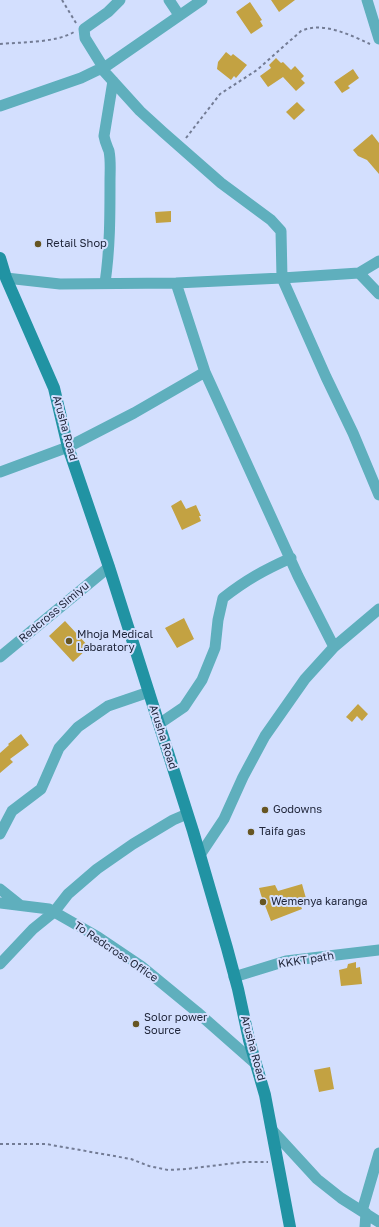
<!DOCTYPE html>
<html>
<head>
<meta charset="utf-8">
<style>
  body { margin:0 }
  canvas { display:block; background:#d3dffe }
</style>
</head>
<body>
<canvas width="379" height="1227"></canvas>
<script>
const context = document.querySelector('canvas').getContext('2d');
context.lineJoin = 'round';
function fillPath(path, color) { context.fillStyle = color; context.fill(path, 'evenodd'); }
function trace(path, color, width, dash) { context.strokeStyle = color; context.lineWidth = width; context.lineCap = dash ? 'butt' : 'round'; context.setLineDash(dash || []); context.stroke(path); }
function drawText(font, color, halo, rows, align = 'center') {
  context.font = font + ' "Golos Text",sans-serif'; context.lineWidth = 4; context.setLineDash([]); context.textBaseline = 'middle'; context.strokeStyle = halo; context.fillStyle = color; for (const [text, x, y, turn = 0] of rows) {
    context.save(); context.translate(x, y); context.rotate((+turn || 0) * Math.PI / 180); context.textAlign = isNaN(turn) ? turn : align; if (halo) context.strokeText(text, 0, 0); context.fillText(text, 0, 0); context.restore();
  }
}
const building = new Path2D(`
  M271 0H295L279 12Z
  M250 2 262 20 260 21 263 26 251 34 236 12Z
  M226 52 231 56 233 54 247 65 236 78 234 76 231 80 217 69 218 62Z
  M276 58 281 63 283 62 291 70 295 66 304 76 301 79 305 83 296 91 283 77 268 87 260 76 271 68 269 65Z
  M353 69 359 78 348 86 350 88 342 93 334 82Z
  M297 102 305 110 294 120 286 112Z
  M372 134 379 143V174L367 160 358 156 353 150Z
  M171 211V222L156 223 155 212Z
  M181 500 186 509 196 505 201 516H199L201 521 182 530 171 506Z
  M184 618 194 639 177 648 165 628Z
  M65 621 89 647 73 662 49 636Z
  M358 704 368 714 362 721 357 716 352 722 346 717Z
  M21 734 29 745 10 759 13 762 0 773V753L9 745 8 744Z
  M302 884 307 902 300 904 302 909 271 921 261 895 259 888 275 885 278 891Z
  M356 962V968L360 967 362 984 341 986 339 970 347 968 348 964Z
  M330 1067 334 1089 319 1092 314 1070Z`);
const path = new Path2D(`
  M62 0 76 23
  M0 44C22 42 55 43 74 32
  M186 138 220 94 257 70 301 31C323 21 350 35 370 44
  M0 1144H46L131 1159 149 1166 168 1170 186 1169 244 1162H268`);
const minor = new Path2D(`
  M169 0 179 15
  M367 0 379 39
  M103 67 85 38 84 29 108 12 120 0
  M101 68 140 111 163 132 221 183 271 220 281 231 282 278 326 377 353 433 379 495
  M0 106 81 78 108 65 202 0
  M359 273 379 294
  M6 278 60 284 176 283 282 278 359 273 379 261
  M105 283C110 248 110 217 110 181 110 171 111 161 109 151 107 146 105 142 104 136L113 81
  M176 283 205 372 298 576 334 647
  M0 472 68 447 134 413 205 372
  M0 657 109 567
  M159 724 184 707 202 680 215 648 218 620 223 598C246 580 264 570 291 558
  M0 834 12 811 41 789 59 748 78 727 108 706 149 692
  M200 855 224 819 243 777 265 736 305 679 334 647 379 609
  M0 889 20 905
  M0 903 49 909 98 937 141 966 197 1012 256 1064
  M0 964 33 929 54 912 68 894 97 869 133 844 173 820 187 814
  M234 977 286 961 379 950
  M272 1130 317 1179 341 1198 379 1222
  M362 1211 379 1153
  M365 1227 366 1213`);
const secondary = new Path2D(`
  M0 258 6 278 54 388 68 447 109 567 193 831 227 948 238 989 249 1040 265 1095 290 1227`);
const markers = [
  [38,244,4,"#652"],
  [69,641,4,"#652"],
  [265,810,4,"#652"],
  [251,832,4,"#652"],
  [263,902,4,"#652"],
  [136,1024,4,"#652"]
];
const poiNames = [
  ["Retail Shop",46,244],
  ["Mhoja Medical",77,635],
  ["Labaratory",77,648],
  ["Godowns",273,810],
  ["Taifa gas",259,832],
  ["Wemenya karanga",271,902],
  ["Solor power",144,1018],
  ["Source",144,1031]
];
const streetNames = [
  ["Arusha Road",65,428,75],
  ["Redcross Simiyu",54,612,-40],
  ["Arusha Road",163,737,72],
  ["To Redcross Office",116,952,34],
  ["KKKT path",306,960,-9],
  ["Arusha Road",253,1048,75]
];
fillPath(building, '#c3a242');
trace(path, '#737c95', 2, [3, 3]);
trace(minor, '#5fafbd', 11);
trace(secondary, '#2193a3', 12);
for (const [x, y, r, color] of markers) { const dot = new Path2D(); dot.arc(x, y, r, 0, 2 * Math.PI); context.fillStyle = color; context.fill(dot); trace(dot, '#d3dffe', 1.5); }
drawText('11px', '#22283c', '#d3dffe', poiNames, 'left');
drawText('11px', '#22283c', '#d3dffe', streetNames);
</script>
</body>
</html>
